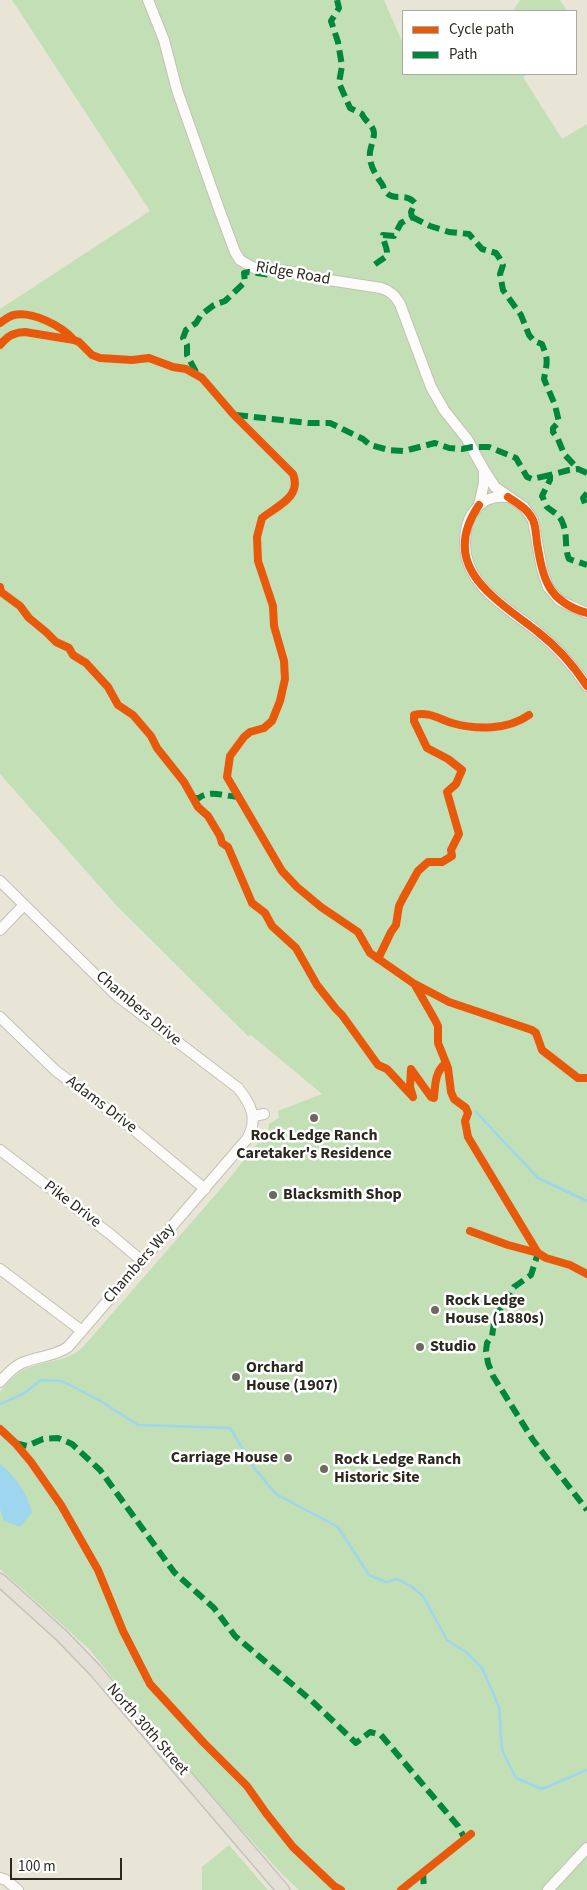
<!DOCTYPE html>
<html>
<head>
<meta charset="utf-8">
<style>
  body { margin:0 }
  #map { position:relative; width:587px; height:1890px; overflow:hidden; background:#e8e5d7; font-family:"Source Sans 3",sans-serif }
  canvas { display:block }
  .legend { position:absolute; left:402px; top:10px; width:175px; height:65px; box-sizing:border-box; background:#fff; border:1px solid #aaa9a5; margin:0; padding:6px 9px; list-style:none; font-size:15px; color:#2a281f }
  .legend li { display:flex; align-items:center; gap:10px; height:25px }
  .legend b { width:25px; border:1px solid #aaa9a5 }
  .scale { position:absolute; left:10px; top:1858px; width:112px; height:22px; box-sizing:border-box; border:2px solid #2a281f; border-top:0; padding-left:6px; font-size:15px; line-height:18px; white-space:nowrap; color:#2a281f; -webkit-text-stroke:4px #fff; paint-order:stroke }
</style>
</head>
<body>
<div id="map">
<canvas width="587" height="1890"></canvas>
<ul class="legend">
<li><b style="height:6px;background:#e8590c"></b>Cycle path</li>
<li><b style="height:6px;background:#00873e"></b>Path</li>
</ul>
<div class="scale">100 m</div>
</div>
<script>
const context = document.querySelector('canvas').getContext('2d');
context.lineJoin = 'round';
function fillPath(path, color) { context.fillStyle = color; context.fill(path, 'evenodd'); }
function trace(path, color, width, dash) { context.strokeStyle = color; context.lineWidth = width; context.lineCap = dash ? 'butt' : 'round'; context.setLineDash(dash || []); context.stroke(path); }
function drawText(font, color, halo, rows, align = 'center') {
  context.font = font + ' "Source Sans 3",sans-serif'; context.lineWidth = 5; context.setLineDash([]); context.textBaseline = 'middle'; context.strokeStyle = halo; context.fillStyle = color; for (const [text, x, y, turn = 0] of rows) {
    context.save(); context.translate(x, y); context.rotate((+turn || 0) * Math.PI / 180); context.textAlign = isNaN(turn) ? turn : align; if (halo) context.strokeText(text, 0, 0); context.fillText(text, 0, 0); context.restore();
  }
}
const green = new Path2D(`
  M12 0H384L403 44V74H416L417 75 420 74H528L523 77 562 139 587 124V1890H299L282 1874 183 1765 89 1649 0 1569V1392C7 1383 16 1373 27 1368 48 1360 65 1363 83 1347L224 1185 257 1144 263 1132H268L269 1124 279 1118 278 1111 322 1094 251 1035 248 1036 117 906 0 774V309L150 211Z
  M520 0H560L567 11H513Z
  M229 1845 268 1890H202V1867Z`);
const water = new Path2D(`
  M0 1464C16 1477 26 1492 32 1512L20 1527 4 1521 0 1509Z`);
const stream = new Path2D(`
  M476 1112 538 1178 587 1201
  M0 1404 23 1394 41 1380 62 1381 99 1400 138 1425 230 1428 255 1469 276 1494 338 1527 369 1575 386 1582 397 1579 411 1586 423 1596 447 1640 466 1652 482 1668 499 1707 502 1750 516 1778 542 1789 587 1770`);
const minor = new Path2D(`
  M148 0 164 40 177 90 219 209 235 252 240 260 256 269 287 271 329 280 381 288C390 291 395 295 400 304L431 387 444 410 467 439 484 470 495 487 524 507 533 520 542 569 548 587 560 601 587 613
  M507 497C491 495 481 501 472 514 467 522 465 533 465 543 465 587 509 608 539 633 557 648 574 667 587 686
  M479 505 484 483V470
  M0 881 116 995 238 1088C252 1105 258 1120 247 1139L68 1347C54 1357 37 1356 22 1363 13 1367 6 1375 0 1382
  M0 930 24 905
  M0 1017 56 1071 122 1120 205 1189
  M254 1116 264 1114
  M0 1150 110 1234 142 1261
  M0 1269 82 1331
  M0 1878 6 1880 18 1890
  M548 1890 587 1848`);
const major = new Path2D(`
  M0 1580 61 1635 94 1669 283 1890`);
const quiet = new Path2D(`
  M337 0 339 8 331 21 338 42 342 66 339 83 350 108 362 114C365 122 373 124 374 133 374 139 371 145 370 152 369 165 375 174 382 184 384 186 383 189 385 191 394 203 405 191 415 203L411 212 412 217 401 223 394 236 383 235C383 243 388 247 387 256L371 267
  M412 217 430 226 449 232 469 234 482 249 496 253 500 259 503 265 500 274 503 290 521 315 529 335 534 341 542 344C549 362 547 361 544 379L555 405 559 422 553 428V432L558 439 564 454 578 469
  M196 372 187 355V345L183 338 186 330 196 323 201 315 214 305 225 301 245 282 244 273 249 272 271 275 273 270
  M236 415 308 423H330L363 439 370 445 389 450 404 451 435 443 449 448 462 449 472 447H489L516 458 527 477 532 479 550 475
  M587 473 578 469 569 470 550 475V480L542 496C544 499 545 504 547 507 554 513 560 514 563 524 568 536 564 548 569 559L587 565
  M587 493 583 498 587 509
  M193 798H199C210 789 226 797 240 797
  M536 1250 538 1253 531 1275 514 1287 506 1302 495 1316 492 1336 487 1343 486 1351 488 1363 493 1376 533 1440 587 1510
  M15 1443 27 1446 43 1439 58 1438 72 1444 100 1470 174 1572 214 1608 235 1636 312 1701 356 1743 370 1732 381 1735 458 1826 465 1839
  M423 1872 424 1890`);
const cycleway = new Path2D(`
  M0 323C4 320 9 316 14 315 32 311 62 326 73 339
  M0 345C6 337 14 332 25 332L74 340 79 342 92 355 100 358 132 360 149 358 173 367 186 369 202 378 233 414 293 474C302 497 277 506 262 518L257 537 258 561 273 606 274 626 284 661 285 679 280 701 272 721 264 728 250 732 244 737 230 756 227 777 282 871 297 887 321 907 358 932 370 953 413 983 449 1002 532 1030 536 1033 542 1050 578 1078H587
  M508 497C517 503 528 509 533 520 536 527 536 536 537 543 543 579 548 602 587 613
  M479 505C437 567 496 599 538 632 557 647 574 666 587 686
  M0 587 1 592 20 606 29 618 46 632 56 642 69 648 73 655 86 663 108 687 118 705 133 715 151 736 157 748 184 782 198 807 208 816 220 836 222 843 228 847 252 903 265 913 272 926 296 948 317 985 336 1009 342 1015 378 1065 387 1069 413 1097 410 1087 411 1069 431 1097 434 1098C435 1086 435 1071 446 1063
  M378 959 391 932 396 925 399 906 403 898 418 871 428 862H442L452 856 451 850 459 834 447 792 456 784 462 770 448 759 427 748 414 721V715C428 711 439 719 452 723 476 730 508 730 529 715
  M415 985 435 1020 438 1026V1043L448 1068 451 1092 454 1099 466 1108 468 1113 465 1121 468 1137 538 1253
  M470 1231 508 1245 538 1253 546 1258 570 1265 587 1274
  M0 1429 15 1443 31 1462 61 1505 98 1570 123 1631 150 1684 204 1743 247 1786 266 1813 293 1847 334 1886 341 1890
  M401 1890 471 1834`);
const markers = [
  [314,1118,5,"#6c6a5f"],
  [273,1195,5,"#6c6a5f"],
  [435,1310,5,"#6c6a5f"],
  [420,1347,5,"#6c6a5f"],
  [236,1377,5,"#6c6a5f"],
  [288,1458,5,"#6c6a5f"],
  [324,1469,5,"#6c6a5f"]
];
const streetNames = [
  ["Ridge Road",293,274,10],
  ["Chambers Drive",138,1009,40],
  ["Adams Drive",101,1105,37],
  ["Pike Drive",72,1205,37],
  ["Chambers Way",140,1264,-49],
  ["North 30th Street",147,1730,49]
];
const poiNames = [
  ["Rock Ledge Ranch",314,1136,"center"],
  ["Caretaker's Residence",314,1154,"center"],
  ["Blacksmith Shop",283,1195],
  ["Rock Ledge",445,1301],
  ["House (1880s)",445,1319],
  ["Studio",430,1347],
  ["Orchard",246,1368],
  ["House (1907)",246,1386],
  ["Carriage House",278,1458,"right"],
  ["Rock Ledge Ranch",334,1460],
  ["Historic Site",334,1478]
];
fillPath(green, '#c2dfb5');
fillPath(water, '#9ed6f0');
trace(stream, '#9ed6f0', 2.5);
trace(minor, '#c3c1b6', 12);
trace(major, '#c4c2bc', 15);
trace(minor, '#fcfbf9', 10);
trace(major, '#e4e0d6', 12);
trace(quiet, '#00873e', 6, [12, 6]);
trace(cycleway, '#e8590c', 8);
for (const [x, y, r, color] of markers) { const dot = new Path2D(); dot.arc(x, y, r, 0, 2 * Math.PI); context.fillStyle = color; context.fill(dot); trace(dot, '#fff', 2); }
drawText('16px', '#2a281f', '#fff', streetNames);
drawText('bold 16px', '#2a281f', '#fff', poiNames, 'left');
</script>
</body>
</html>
